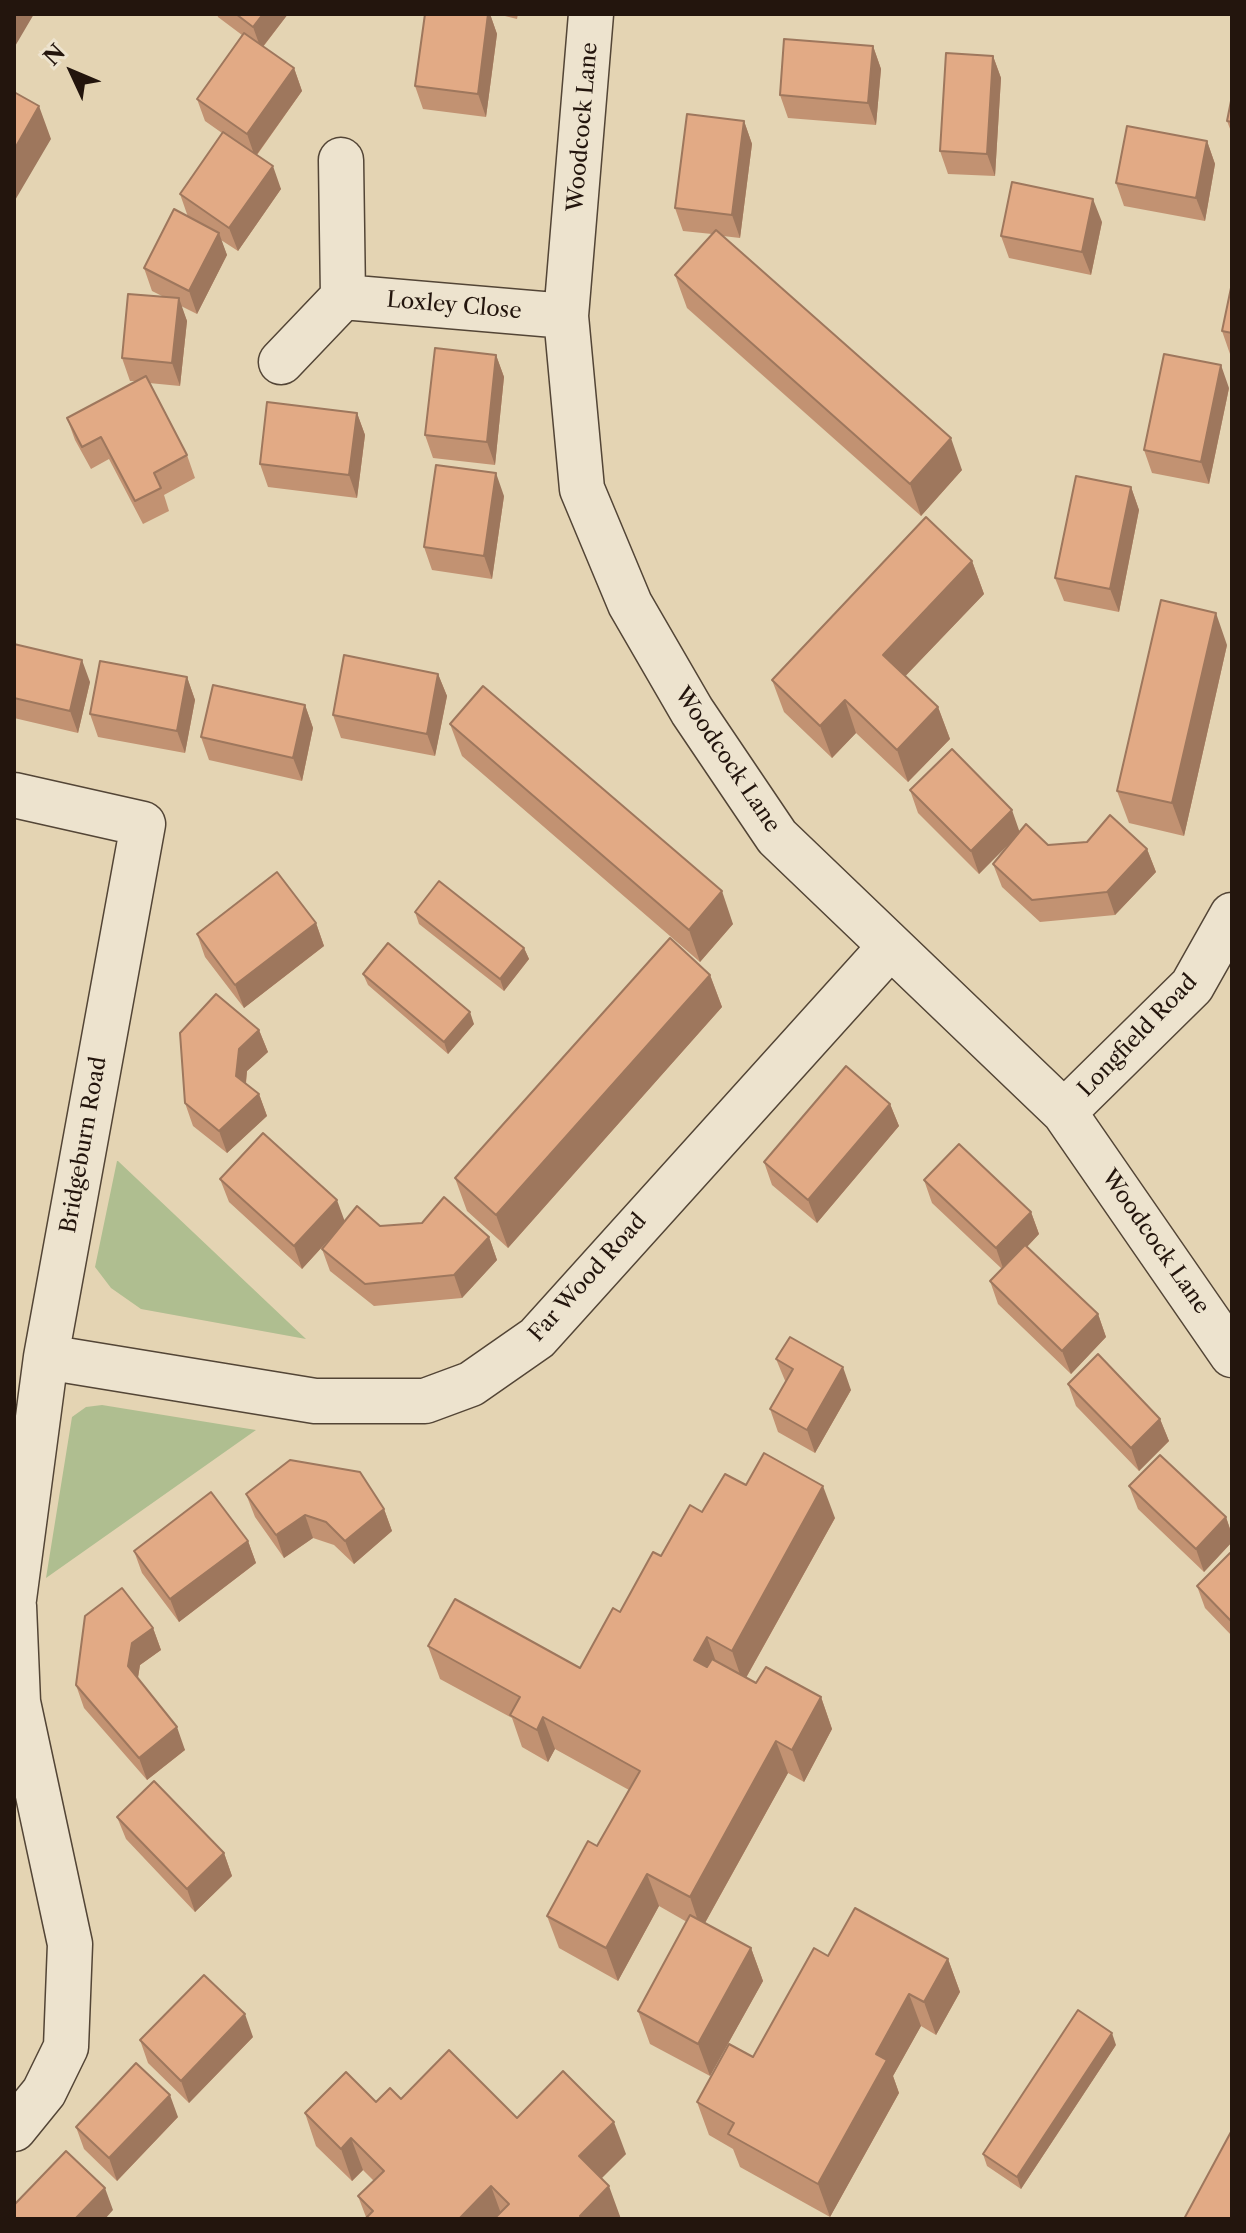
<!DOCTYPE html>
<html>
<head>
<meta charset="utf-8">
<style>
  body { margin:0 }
  #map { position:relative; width:1246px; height:2233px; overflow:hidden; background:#e4d4b3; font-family:"Libre Caslon Text",serif }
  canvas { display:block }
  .frame { position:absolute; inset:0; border:16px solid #23150d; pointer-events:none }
  .north { position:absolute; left:32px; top:32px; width:80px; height:80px; -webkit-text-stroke:6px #ede3ce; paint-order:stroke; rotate:314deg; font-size:22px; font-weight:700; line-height:32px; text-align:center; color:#23150d }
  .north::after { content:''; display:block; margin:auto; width:28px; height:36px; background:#23150d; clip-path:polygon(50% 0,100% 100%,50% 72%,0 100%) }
</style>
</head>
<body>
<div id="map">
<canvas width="1246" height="2233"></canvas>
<div class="frame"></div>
<div class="north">N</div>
</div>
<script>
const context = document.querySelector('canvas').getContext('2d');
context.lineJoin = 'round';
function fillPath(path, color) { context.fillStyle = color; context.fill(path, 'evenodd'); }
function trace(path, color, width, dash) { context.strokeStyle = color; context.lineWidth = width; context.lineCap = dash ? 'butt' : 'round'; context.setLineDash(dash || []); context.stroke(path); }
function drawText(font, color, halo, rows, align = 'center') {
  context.font = font + ' "Libre Caslon Text",serif'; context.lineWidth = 7; context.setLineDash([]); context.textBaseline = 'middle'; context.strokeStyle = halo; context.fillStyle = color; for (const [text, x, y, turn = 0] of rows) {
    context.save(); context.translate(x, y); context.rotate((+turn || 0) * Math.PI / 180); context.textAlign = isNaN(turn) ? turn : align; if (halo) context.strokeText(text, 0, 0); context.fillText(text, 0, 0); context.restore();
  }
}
const green = new Path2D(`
  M117 1161H118L306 1339 141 1309 111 1288 95 1267Z
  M102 1405 256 1430 46 1578 72 1417 86 1407Z`);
const minor = new Path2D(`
  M591 14 566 316 582 489 630 604 692 711 777 837 1064 1112 1232 1355
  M343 297 566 316
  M281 362 343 297 341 160
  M14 795 143 824 46 1357 14 1599
  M1064 1112 1192 986 1232 915
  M46 1357 315 1401H425L471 1384 537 1338 889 948
  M14 1606 18 1702 70 1944 66 2047 44 2092 14 2129`);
const wall = new Path2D(`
  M217 14H288L263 47 294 68 302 91 257 155 281 189 238 251 221 240 227 255 197 314 181 306 187 321 180 386 149 383 187 455 195 478 164 495 169 511 143 524 109 459 91 469 75 440 67 418 136 381H130L122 358 164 297 152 291 144 268 188 217 180 194 222 133 205 121 197 99 242 35 218 17Z
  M425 14H490L497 34 486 117 423 109 415 86Z
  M497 14H518L517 19Z
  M873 46 881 69 876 125 788 118 780 95Z
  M993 56 1001 78 995 176 948 174 940 151Z
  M1232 96V134L1227 121Z
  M744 121 752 144 740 238 723 236 962 470 921 516 687 308 675 275 712 234 683 231 675 208Z
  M1207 141 1215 164 1205 221 1124 206 1116 183Z
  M1102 222 1091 275 1009 258 1001 236Z
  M1232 283V354H1230L1222 331Z
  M496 355 504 377 495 465 433 458 425 435Z
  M1229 388 1209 484 1152 473 1144 450Z
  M357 413 365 435 357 498 268 487 260 464Z
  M1131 487 1139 510 1119 612 1064 601 1055 578Z
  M504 496 492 579 432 570 424 547Z
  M972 561 984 594 905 676 938 707 950 739 908 782 856 733 832 758 784 712 772 680Z
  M14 644 90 682 78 733 14 718Z
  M1227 645 1184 836 1129 823 1117 791Z
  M438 674 447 696 435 756 341 738 333 715Z
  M187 677 195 700 185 753 98 737 90 714Z
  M305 705 313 728 302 781 209 760 201 737Z
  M450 724 733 924 700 962 462 756Z
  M910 790 1020 832 1048 845 1147 849 1156 872 1115 915 1040 922 1002 887 993 864 1017 835 979 874 918 813Z
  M415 912 524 948 529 959 504 991 419 924Z
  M316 923 324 946 244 1008 205 957 197 934Z
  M363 974 474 1024 448 1054 368 985Z
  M710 975 722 1007 508 1248 467 1211 455 1178Z
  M259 1030 268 1052 247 1071 246 1084 259 1094 267 1116 227 1153 193 1126 185 1103Z
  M890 1104 899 1126 817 1223 772 1185 764 1162Z
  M220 1179 344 1221 489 1237 497 1260 462 1298 374 1306 330 1271 322 1249 334 1234 302 1269 229 1202Z
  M924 1180 1031 1212 1039 1234 1027 1247 1098 1314 1106 1337 1071 1374 998 1304 990 1281 1002 1269 932 1203Z
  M776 1359 851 1390 815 1453 778 1432 770 1409 786 1383Z
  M1068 1384 1160 1419 1169 1441 1139 1471 1076 1406Z
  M746 1485 835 1518 746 1678 756 1683 821 1697 832 1729 804 1782 788 1773 705 1923 751 1948 763 1981 710 2076 650 2044 638 2011 687 1922 659 1906 618 1981 559 1948 547 1916 597 1846 629 1790 555 1749 548 1762 522 1747 512 1718 440 1679 428 1646 580 1668 620 1612 702 1512Z
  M1129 1486 1226 1517 1232 1535V1542L1204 1572 1138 1509Z
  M246 1494 384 1509 392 1531 354 1564 334 1545 313 1538 284 1558 255 1517Z
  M248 1541 256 1563 179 1622 142 1573 134 1551Z
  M1232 1555V1636L1205 1608 1197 1586Z
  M153 1628 161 1650 140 1665 138 1678 185 1750 147 1780 84 1708 76 1685Z
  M117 1817 224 1853 232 1876 195 1912 126 1839Z
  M828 1956 948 1959 960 1992 936 2035 921 2026 893 2076 899 2093 830 2217 740 2167 733 2149 709 2135 697 2102 753 2057Z
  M253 2037 189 2103 148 2063 140 2040Z
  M1116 2045 1021 2189 987 2166 983 2154Z
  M401 2099 517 2118 626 2154 601 2178 621 2219H365L366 2217 358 2196 374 2181 363 2170 352 2181 316 2146 305 2113Z
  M178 2117 117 2181 84 2149 76 2127Z`);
const shadedWall = new Path2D(`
  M14 14H34L14 48Z
  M263 14H288L261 49 253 27Z
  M488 14H490L497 34 486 117 478 94Z
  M873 46 881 69 876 125 868 103Z
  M993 56 1001 78 995 176 987 154Z
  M294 68 302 91 255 157 247 134Z
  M39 106 51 139 14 202V150Z
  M744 121 752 144 740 238 732 215Z
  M1207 141 1215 164 1205 221 1196 198Z
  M273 166 281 189 238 251 229 228Z
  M1093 199 1102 222 1091 275 1082 252Z
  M219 233 227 255 197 314 189 291Z
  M179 298 187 321 180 386 172 363Z
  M496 355 504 377 495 465 487 442Z
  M1221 365 1229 388 1209 484 1201 462Z
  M357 413 365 435 357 498 349 475Z
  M951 438 962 470 921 516 910 484Z
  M496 473 504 496 492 579 484 556Z
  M1131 487 1139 510 1119 612 1110 589Z
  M972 561 984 594 895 687 883 655Z
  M1216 613 1227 645 1184 836 1172 803Z
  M82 660 90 682 78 733 70 711Z
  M438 674 447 696 435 756 427 734Z
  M187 677 195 700 185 753 177 731Z
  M845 700 856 733 832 758 820 726Z
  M305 705 313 728 302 781 293 758Z
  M938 707 950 739 908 782 897 750Z
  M1012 810 1020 833 979 874 971 851Z
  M1147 849 1156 872 1115 915 1107 892Z
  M722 891 733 924 700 962 689 930Z
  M316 923 324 946 244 1008 235 985Z
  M524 948 529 959 504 991 500 979Z
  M710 975 722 1007 508 1248 496 1215Z
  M470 1012 474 1024 448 1054 444 1042Z
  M259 1030 268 1052 247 1071 244 1099 236 1076 239 1049Z
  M259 1094 267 1116 227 1153 219 1131Z
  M890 1104 899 1126 817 1223 808 1200Z
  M337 1200 345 1222 302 1269 294 1246Z
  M1031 1212 1039 1234 1004 1271 996 1248Z
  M489 1237 497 1260 462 1298 454 1275Z
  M1098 1314 1106 1337 1071 1374 1062 1351Z
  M843 1367 851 1390 815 1453 807 1430Z
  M1160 1419 1169 1441 1139 1471 1131 1448Z
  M823 1486 835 1518 743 1683 732 1651Z
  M384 1509 392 1531 354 1564 345 1541Z
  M305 1515 313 1538 284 1558 276 1535Z
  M1226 1517 1232 1535V1542L1204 1572 1196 1549Z
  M248 1541 256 1563 179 1622 170 1599Z
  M153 1628 161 1650 140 1665 136 1689 128 1666 132 1643Z
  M707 1637 719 1670 706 1692 694 1660Z
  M821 1697 832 1729 804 1782 792 1750Z
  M543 1717 555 1749 548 1762 537 1730Z
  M177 1727 185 1750 147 1780 139 1758Z
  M776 1741 788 1773 701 1930 690 1897Z
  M224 1853 232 1876 195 1912 187 1889Z
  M647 1874 659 1906 618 1981 606 1948Z
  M751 1948 763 1981 710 2076 698 2044Z
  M948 1959 960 1992 936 2035 924 2002Z
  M909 1994 921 2026 893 2076 899 2093 830 2217 818 2184 876 2054Z
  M245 2014 253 2037 189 2103 181 2081Z
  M1112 2033 1116 2045 1021 2189 1017 2177Z
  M170 2095 178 2117 117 2181 109 2158Z
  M614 2122 626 2154 591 2189 579 2156Z
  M351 2138 363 2170 352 2181 341 2149Z
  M491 2186 503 2219H459Z
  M609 2186 621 2219H581L580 2216Z
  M105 2188 113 2210 105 2219H75Z`);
const building = new Path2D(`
  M236 14H263L253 27Z
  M425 14H488L478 94 415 86Z
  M244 33 294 68 247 134 197 99Z
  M784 39 873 46 868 103 780 95Z
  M946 53 993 56 987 154 940 151Z
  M14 92 39 106 14 150Z
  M1232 96V122L1227 121Z
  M687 114 744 121 732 215 675 208Z
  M1127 126 1207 141 1196 198 1116 183Z
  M223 132 273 166 229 228 180 194Z
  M1012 182 1093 199 1082 252 1001 236Z
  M174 209 219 233 189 291 144 268Z
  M716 230 951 438 910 484 675 275Z
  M1232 283V333L1222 331Z
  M128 294 179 298 172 363 122 358Z
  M435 348 496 355 487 442 425 435Z
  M1164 354 1221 365 1201 462 1144 450Z
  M146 376 187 455 154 473 161 488 135 501 101 437 82 447 67 418Z
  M267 402 357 413 349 475 260 464Z
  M436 465 496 473 484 556 424 547Z
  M1076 476 1131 487 1110 589 1055 578Z
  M926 517 972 561 883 655 938 707 897 750 845 700 820 726 772 680Z
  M1161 600 1216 613 1172 803 1117 791Z
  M14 644 82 660 70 711 14 698Z
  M344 655 438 674 427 734 333 715Z
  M100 661 187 677 177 731 90 714Z
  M213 685 305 705 293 758 201 737Z
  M483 686 722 891 689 930 450 724Z
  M952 749 1012 810 971 851 910 790Z
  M1110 815 1147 849 1107 892 1032 900 993 864 1026 824 1048 845 1087 842Z
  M277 872 316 923 235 985 197 934Z
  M439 881 524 948 500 979 415 912Z
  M670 938 710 975 496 1215 455 1178Z
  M388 943 470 1012 444 1042 363 974Z
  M216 994 259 1030 239 1049 236 1076 259 1094 219 1131 185 1103 180 1033Z
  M846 1066 890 1104 808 1200 764 1162Z
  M263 1133 337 1200 294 1246 220 1179Z
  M959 1144 1031 1212 996 1248 924 1180Z
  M444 1197 489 1237 454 1275 365 1284 322 1249 357 1206 380 1226 422 1223Z
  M1025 1245 1098 1314 1062 1351 990 1281Z
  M790 1337 843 1367 807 1430 770 1409 793 1369 776 1359Z
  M1098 1354 1160 1419 1131 1448 1068 1384Z
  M764 1453 823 1486 732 1651 707 1637 694 1660 707 1667 712 1659 756 1683 766 1667 821 1697 792 1750 776 1741 690 1897 647 1874 606 1948 547 1916 588 1841 597 1846 640 1771 543 1717 537 1730 510 1715 520 1697 428 1646 455 1599 580 1668 613 1608 620 1612 653 1552 661 1556 690 1505 702 1512 725 1474 746 1485Z
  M1160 1455 1226 1517 1196 1549 1129 1486Z
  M290 1460 360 1472 384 1509 345 1541 326 1522 305 1515 276 1535 246 1494Z
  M211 1492 248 1541 170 1599 134 1551Z
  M1230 1553 1232 1555V1622L1197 1586Z
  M122 1588 153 1628 132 1643 128 1666 177 1727 139 1758 76 1685 85 1616Z
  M154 1781 224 1853 187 1889 117 1817Z
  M855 1908 948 1959 924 2002 909 1994 876 2054 887 2060 818 2184 728 2134 734 2123 697 2102 729 2044 753 2057 814 1948 828 1956Z
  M690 1915 751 1948 698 2044 638 2011Z
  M204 1975 245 2014 181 2081 140 2040Z
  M1078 2010 1112 2033 1017 2177 983 2154Z
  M449 2050 517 2118 563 2071 614 2122 579 2156 609 2186 580 2216 583 2219H494L509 2204 491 2186 459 2219H365L373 2211 358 2196 384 2171 351 2138 341 2149 305 2113 346 2072 376 2102 390 2088 401 2099Z
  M136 2063 170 2095 109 2158 76 2127Z
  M1232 2130V2219H1184Z
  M66 2151 105 2188 75 2219H14V2205Z`);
const streetNames = [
  ["Woodcock Lane",583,127,-85],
  ["Loxley Close",454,306,5],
  ["Woodcock Lane",727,760,56],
  ["Longfield Road",1138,1036,-46],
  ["Bridgeburn Road",84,1145,-80],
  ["Woodcock Lane",1155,1242,55],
  ["Far Wood Road",588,1278,-48]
];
fillPath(green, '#afbe90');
trace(minor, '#534536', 47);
trace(minor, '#ede3ce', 44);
fillPath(wall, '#c29272');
fillPath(shadedWall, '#9e775d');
fillPath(building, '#e2aa85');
trace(building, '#9e775d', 2);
drawText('22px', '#23150d', '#ede3ce', streetNames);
</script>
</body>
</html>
